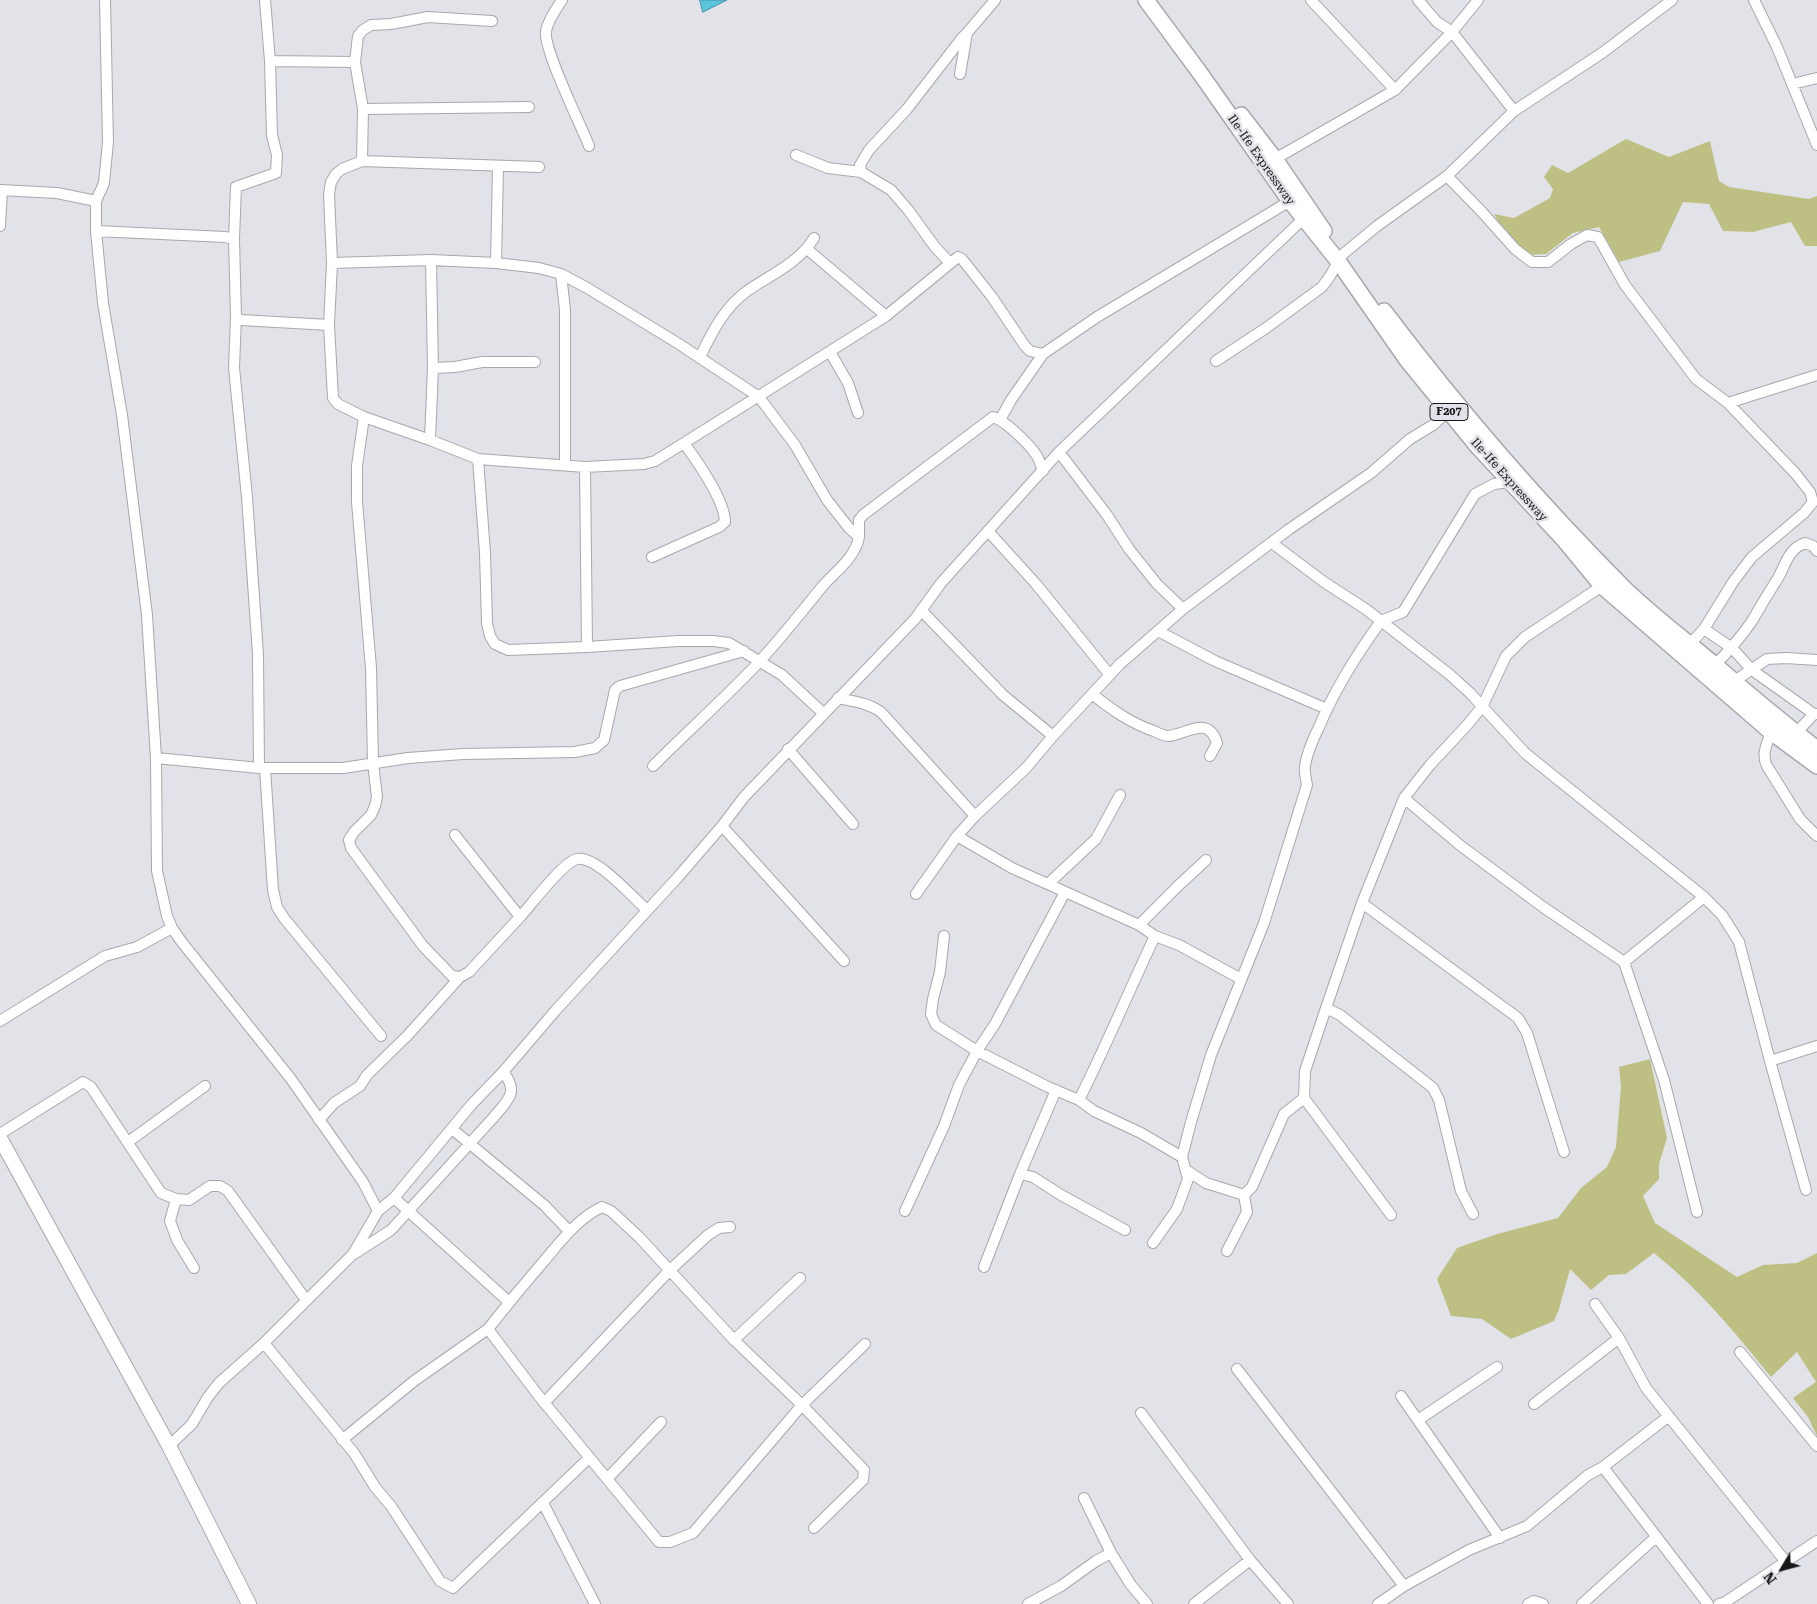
<!DOCTYPE html>
<html>
<head>
<meta charset="utf-8">
<style>
  body { margin:0 }
  #map { position:relative; width:1817px; height:1604px; overflow:hidden; background:#e2e3e8; font-family:"Roboto Serif",serif }
  canvas { display:block }
  .north { position:absolute; left:1757px; top:1544px; width:50px; height:50px; -webkit-text-stroke:4px #e2e3e8; paint-order:stroke; rotate:233deg; font-size:14px; font-weight:700; line-height:20px; text-align:center; color:#171719 }
  .north::after { content:''; display:block; margin:auto; width:18px; height:22px; background:#171719; clip-path:polygon(50% 0,100% 100%,50% 72%,0 100%) }
</style>
</head>
<body>
<div id="map">
<canvas width="1817" height="1604"></canvas>
<div class="north">N</div>
</div>
<script>
const context = document.querySelector('canvas').getContext('2d');
context.lineJoin = 'round';
function fillPath(path, color) { context.fillStyle = color; context.fill(path, 'evenodd'); }
function trace(path, color, width, dash) { context.strokeStyle = color; context.lineWidth = width; context.lineCap = dash ? 'butt' : 'round'; context.setLineDash(dash || []); context.stroke(path); }
function drawText(font, color, halo, rows, align = 'center') {
  context.font = font + ' "Roboto Serif",serif'; context.lineWidth = 5; context.setLineDash([]); context.textBaseline = 'middle'; context.strokeStyle = halo; context.fillStyle = color; for (const [text, x, y, turn = 0] of rows) {
    context.save(); context.translate(x, y); context.rotate((+turn || 0) * Math.PI / 180); context.textAlign = isNaN(turn) ? turn : align; if (halo) context.strokeText(text, 0, 0); context.fillText(text, 0, 0); context.restore();
  }
}
const green = new Path2D(`
  M1626 139 1669 157 1710 141 1719 181 1729 187 1809 199 1817 196V246H1805L1791 222 1753 232 1723 231 1709 204 1683 202 1660 251 1619 262 1599 227 1573 233 1546 254 1530 255 1504 232 1494 214 1514 218 1550 198 1553 189 1544 177 1552 165 1568 173Z
  M1650 1059 1667 1138 1659 1164V1179L1643 1196 1655 1223 1737 1277 1763 1265 1797 1263 1817 1253V1436L1808 1417 1793 1398 1816 1382 1797 1352 1771 1377C1733 1330 1701 1291 1654 1253L1626 1274 1609 1275 1591 1290 1570 1269 1559 1309 1554 1321 1511 1339 1482 1319 1451 1316 1437 1279 1457 1248 1497 1234 1558 1218 1581 1188 1607 1167 1616 1147 1621 1086 1619 1067Z`);
const water = new Path2D(`
  M700 0H727L703 12Z`);
const minor = new Path2D(`
  M105 0 108 142 104 183 96 201V231L103 303 122 415 147 615 156 758 157 871 167 916 172 928 181 941 291 1079 363 1182 378 1211
  M562 0C556 9 548 20 546 31 543 49 581 125 589 146
  M1311 0 1395 90
  M1418 0 1437 22 1452 32 1514 111
  M1754 0 1777 47 1817 145
  M270 61 355 62
  M960 74 967 33 995 0
  M1792 84 1817 78
  M363 109 529 107
  M796 155 828 168 861 172
  M1275 159 1395 90 1452 32 1478 0
  M362 161 363 109 355 62 358 36 363 30 371 25 391 24 428 17 492 21
  M539 167 362 161 342 169 336 174 331 182 329 194 332 263 329 325 333 398 338 404 364 417 430 440 478 459 585 467 644 464 655 461 684 443 886 316 958 257 962 259 992 297 1025 346 1030 351 1043 354 1097 317 1290 201
  M1447 176 1482 212 1515 249 1532 262H1548L1571 244 1587 235 1598 237 1625 285 1696 379 1728 403 1817 375
  M0 190 57 193 96 201
  M0 226 2 190
  M96 231 225 237 234 239 236 317 241 320 329 325
  M234 239 236 187 276 173 277 155 272 135 270 61 265 0
  M807 249 886 316
  M332 263 431 260 496 263 539 268 561 274 589 289 679 344 759 397 795 445 827 500 849 528 859 537C855 559 834 572 821 588 801 613 781 638 759 662 725 698 688 731 653 766
  M496 263 498 166
  M950 263 935 247 909 211 891 190 861 172 860 165 869 150 907 109 962 38 967 33
  M561 274 565 310V465
  M236 317 234 368 247 497 258 654 259 768
  M830 352 848 383 858 413
  M700 357C712 332 724 308 747 291 770 275 799 263 814 238
  M1216 361 1266 328 1322 287 1330 276 1342 255 1377 226 1447 176 1514 111 1602 53 1672 0
  M433 368 455 367 482 362H535
  M364 417 357 466V502L371 668 373 763 377 797 375 806 371 815 354 832 349 840 351 848 423 946 452 976 460 977 469 972 520 917 455 835
  M1000 420 1011 400 1043 354
  M430 440 433 368 431 260
  M1059 452 1107 515 1129 549 1157 584 1183 609
  M478 459 485 553 487 623 490 636 495 644 508 650 587 647 678 641H713L729 643 782 675 823 713
  M585 467 587 647
  M988 531 1036 584 1109 674
  M859 537V520L863 515 993 417C1006 421 1030 445 1037 456 1040 461 1041 466 1043 471
  M1272 543 1324 582 1367 610 1381 621 1403 612 1475 494 1494 484 1510 482
  M652 557 719 527 725 522C725 500 697 461 684 443
  M921 610 1003 695 1053 736
  M1704 629 1732 648 1752 670 1814 714H1817
  M1158 631 1215 661 1327 709
  M1689 645 1704 629 1733 582 1752 557 1804 513 1813 502 1810 492 1795 473 1728 403
  M1715 665C1729 651 1741 637 1752 621 1760 607 1769 592 1778 578 1786 564 1788 549 1805 543L1813 546 1817 551
  M1733 682 1767 659 1786 658 1817 660
  M1092 694C1111 709 1130 723 1154 731 1158 733 1164 736 1168 736 1186 735 1208 714 1217 743L1210 756
  M838 698C853 701 868 703 881 712L975 816
  M1771 732C1767 744 1761 754 1767 766L1800 819 1817 836
  M1796 733 1814 714
  M788 749 853 824
  M156 758 259 768H343L408 758 463 754 575 752 595 748 604 740 615 690 620 686 744 651
  M265 768 273 890 277 907 284 918 381 1036
  M1404 798 1461 846 1543 907 1624 962 1664 1080 1697 1212
  M722 826 844 961
  M957 836 1012 868 1139 925 1155 936 1179 945 1241 979
  M1048 884 1096 839 1120 795
  M916 894 957 836 975 816 1026 768 1053 736 1120 664 1183 609 1288 530 1371 473 1410 439 1433 425 1448 411
  M1362 903 1518 1018 1527 1033 1564 1152
  M520 917C531 905 563 862 577 859 596 855 633 898 647 910
  M1139 925 1178 886 1206 860
  M944 936 940 972 933 999 931 1014 936 1025 977 1051 1048 1087 1079 1100
  M1155 936C1129 991 1106 1046 1079 1100L1094 1111 1141 1133 1182 1157
  M1624 962 1704 897
  M1326 1008 1340 1015 1433 1088 1439 1100 1461 1191 1473 1214
  M0 1021 105 956 137 947 172 928
  M1770 1061 1817 1046
  M319 1120 334 1103 360 1086 367 1075 408 1035 460 977
  M452 1129 544 1205 569 1231
  M0 1134 83 1082 91 1087 161 1193 176 1199 189 1200 210 1186H220L228 1191 306 1300
  M128 1142 205 1086
  M1186 1170 1206 1183 1244 1195 1252 1187 1284 1114 1304 1098
  M1020 1174 1033 1177 1061 1195 1125 1230
  M394 1198 509 1302
  M176 1199 170 1221 177 1240 194 1268
  M905 1211 944 1126 959 1085 977 1051 995 1024 1065 892
  M1391 1215 1304 1098 1305 1071 1326 1008 1362 903 1404 798 1430 765 1468 724 1482 707 1506 656 1525 637 1602 586
  M1153 1243 1177 1209 1188 1179 1182 1157 1191 1122 1211 1055 1264 923 1307 785C1306 779 1304 772 1305 766 1307 753 1313 739 1319 727 1335 689 1357 654 1381 621L1449 674 1470 693 1525 753 1704 897 1722 915 1739 942 1770 1061 1806 1190
  M1227 1251 1247 1212 1244 1195
  M354 1254 391 1230 493 1118C507 1101 520 1092 503 1072
  M984 1267 1020 1174 1056 1090
  M1595 1304 1619 1338 1646 1388 1786 1562
  M488 1329C506 1306 525 1283 544 1261 561 1241 578 1218 602 1207L611 1211 639 1237 734 1340 802 1405 865 1344
  M734 1340 800 1278
  M264 1343 354 1453 375 1487 391 1506 440 1581 453 1588 589 1458
  M1740 1352 1817 1446
  M1237 1369 1404 1586
  M1401 1396 1500 1538
  M544 1403 670 1270 708 1235 719 1228 730 1227
  M1534 1404 1619 1338
  M1141 1413 1250 1560 1288 1604
  M1418 1420 1497 1367
  M342 1440 414 1381 488 1329 538 1395 659 1542H670L693 1533 802 1405 864 1470 863 1480 814 1528
  M169 1446 192 1424 208 1397 219 1383 264 1343 353 1254 378 1211 394 1198 472 1104 503 1072 556 1010 678 877 722 826 744 797 915 619 941 583 1059 452 1303 219
  M1603 1467 1708 1604
  M607 1479 661 1422
  M1084 1498 1111 1553 1131 1585 1147 1604
  M543 1503 595 1604
  M1028 1604 1061 1586 1096 1561 1111 1553
  M1194 1604 1250 1560
  M1378 1604 1404 1586 1469 1550 1527 1526 1588 1475 1603 1467 1669 1416
  M1528 1604 1534 1601 1543 1604
  M1582 1604 1656 1537
  M1719 1604 1724 1603 1817 1541`);
const secondary = new Path2D(`
  M0 1138 169 1446 249 1604`);
const primary = new Path2D(`
  M1146 0 1200 73 1290 201 1338 261 1407 360 1478 447 1565 541 1602 586 1771 732 1817 766
  M1241 115 1275 159 1324 231
  M1384 311C1458 409 1538 502 1625 589 1653 616 1685 640 1715 665 1748 694 1782 722 1817 749`);
const shields = [
  [1449,412,38]
];
const shieldNames = [
  ["F207",1449,412]
];
const streetNames = [
  ["Ile-Ife Expressway",1261,160,55],
  ["Ile-Ife Expressway",1509,480,48]
];
fillPath(green, '#bdc082');
fillPath(water, '#5bc5dd');
trace(water, '#4791a2', 1);
trace(minor, '#a7a8ad', 12);
trace(secondary, '#a7a8ad', 16);
trace(primary, '#a7a8ad', 18);
trace(minor, '#fff', 10);
trace(secondary, '#fff', 14);
trace(primary, '#fff', 15);
for (const [x, y, w] of shields) { const box = new Path2D(); box.roundRect(x - w / 2, y - 8.5, w, 17, 4); context.fillStyle = '#e2e3e8'; context.fill(box); trace(box, '#171719', 1); }
drawText('bold 11px', '#171719', null, shieldNames);
drawText('12px', '#171719', '#e2e3e8', streetNames);
</script>
</body>
</html>
